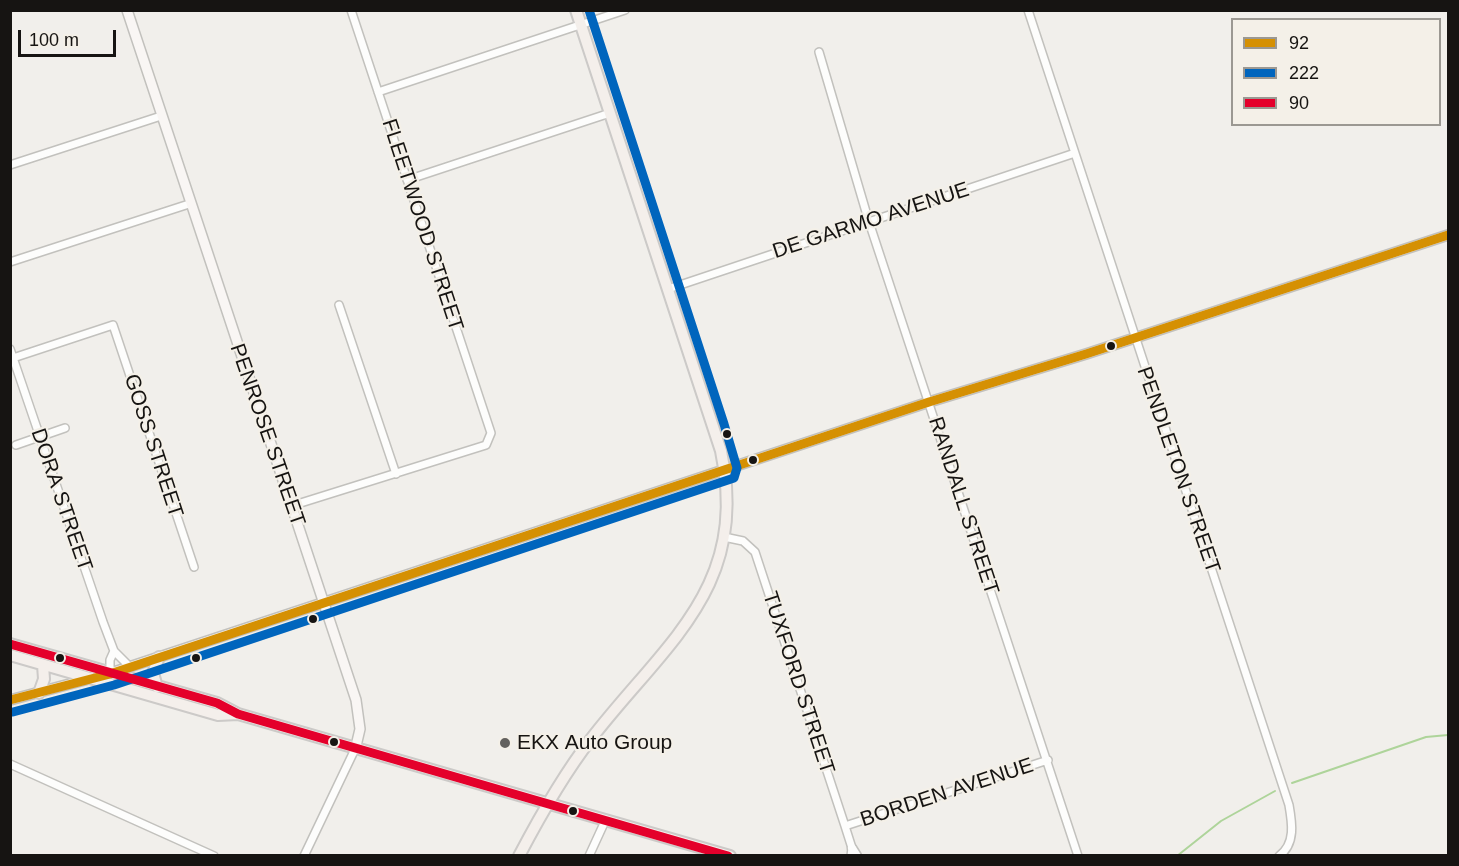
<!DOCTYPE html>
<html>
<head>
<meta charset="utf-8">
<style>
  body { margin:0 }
  #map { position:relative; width:1459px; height:866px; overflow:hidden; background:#f1efeb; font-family:Helvetica,sans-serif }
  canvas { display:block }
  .frame { position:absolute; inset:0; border:12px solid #161412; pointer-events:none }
  .legend { position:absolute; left:1231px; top:18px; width:210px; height:108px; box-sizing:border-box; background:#f4f0e8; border:2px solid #9b9892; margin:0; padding:8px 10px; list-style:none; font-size:18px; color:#161412 }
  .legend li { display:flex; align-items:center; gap:12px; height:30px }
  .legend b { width:30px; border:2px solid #9b9892 }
  .scale { position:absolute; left:18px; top:30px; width:98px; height:27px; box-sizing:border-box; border:3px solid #161412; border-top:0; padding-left:8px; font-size:18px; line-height:21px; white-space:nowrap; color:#161412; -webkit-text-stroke:4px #f4f0e8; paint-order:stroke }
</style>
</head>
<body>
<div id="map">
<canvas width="1459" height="866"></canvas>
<div class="frame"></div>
<ul class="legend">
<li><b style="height:8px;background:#d59003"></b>92</li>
<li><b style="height:8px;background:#0065bd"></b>222</li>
<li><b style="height:8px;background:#e4002b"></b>90</li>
</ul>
<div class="scale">100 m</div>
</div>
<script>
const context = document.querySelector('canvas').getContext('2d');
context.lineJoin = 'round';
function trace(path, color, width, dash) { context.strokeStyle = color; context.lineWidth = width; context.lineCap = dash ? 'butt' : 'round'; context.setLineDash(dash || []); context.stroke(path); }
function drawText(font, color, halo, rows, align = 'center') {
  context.font = font + ' Helvetica,sans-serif'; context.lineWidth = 4.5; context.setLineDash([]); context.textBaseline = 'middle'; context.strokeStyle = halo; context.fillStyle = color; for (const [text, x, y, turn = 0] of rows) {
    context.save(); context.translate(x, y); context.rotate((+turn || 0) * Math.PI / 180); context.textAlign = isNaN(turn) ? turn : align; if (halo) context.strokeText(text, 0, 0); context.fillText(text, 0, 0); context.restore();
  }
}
const stream = new Path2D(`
  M1292 783 1426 737 1448 735
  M1177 856 1221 821 1275 791`);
const minor = new Path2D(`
  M1028 10 1289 805C1292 822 1296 844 1279 856
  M819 52 869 222 1078 856
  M378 92 625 10
  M10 165 161 116
  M407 180 610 113
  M10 262 189 204
  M668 289 1075 153
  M339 305 396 474
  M10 349 103 622 114 651 130 667
  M10 359 113 325 194 567
  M16 445 65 428
  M291 506 486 445 491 433 351 10
  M724 537 743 541 755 552 845 826 852 848 851 856
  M110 674V660L114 651
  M10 764 214 856
  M845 826 1048 760
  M304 856 356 747
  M589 856 606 819`);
const tertiary = new Path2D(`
  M852 848 857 856`);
const secondary = new Path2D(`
  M127 10 356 700 360 729 356 746
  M111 673 929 402 1086 354 1448 235
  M10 700 92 678`);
const primary = new Path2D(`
  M10 644 217 703 238 714 730 856
  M10 655 218 715 238 714
  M157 687 153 673 159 657
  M39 693 44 679 43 665
  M519 856C540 816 563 775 591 739 665 643 750 588 721 451L576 10`);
const bus1 = new Path2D(`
  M10 700 110 674 929 402 1086 354 1448 235`);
const bus2 = new Path2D(`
  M13 712 114 685 734 478 737 468 724 424 589 10`);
const bus3 = new Path2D(`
  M10 644 217 703 238 714 728 856`);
const markers = [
  [1111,346,5,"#161412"],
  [727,434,5,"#161412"],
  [753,460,5,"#161412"],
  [313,619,5,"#161412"],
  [60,658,5,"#161412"],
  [196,658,5,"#161412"],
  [334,742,5,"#161412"],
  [505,743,6,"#63615e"],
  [573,811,5,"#161412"]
];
const streetNames = [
  ["DE GARMO AVENUE",871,221,-18],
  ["FLEETWOOD STREET",422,225,72],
  ["PENROSE STREET",267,435,71],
  ["GOSS STREET",153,446,72],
  ["PENDLETON STREET",1178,470,71],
  ["DORA STREET",61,500,71],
  ["RANDALL STREET",963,506,72],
  ["TUXFORD STREET",798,683,72],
  ["BORDEN AVENUE",947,793,-18]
];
const poiNames = [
  ["EKX Auto Group",517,743]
];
trace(stream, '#aed49a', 2);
trace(minor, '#c2c1bd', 10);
trace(tertiary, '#c2c1bd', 11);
trace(secondary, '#c2c1bd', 12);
trace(primary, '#cccac8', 14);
trace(minor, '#fdfdfc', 7);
trace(tertiary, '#fdfdfc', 8);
trace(secondary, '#f9f6f4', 9);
trace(primary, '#f4efeb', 10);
trace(bus1, '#d59003', 9);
trace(bus2, '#0065bd', 9);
trace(bus3, '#e4002b', 9);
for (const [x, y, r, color] of markers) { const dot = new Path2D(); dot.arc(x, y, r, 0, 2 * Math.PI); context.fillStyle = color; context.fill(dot); trace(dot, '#f4f0e8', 2); }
drawText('21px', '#161412', '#f4f0e8', streetNames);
drawText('21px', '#161412', '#f4f0e8', poiNames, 'left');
</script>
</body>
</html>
